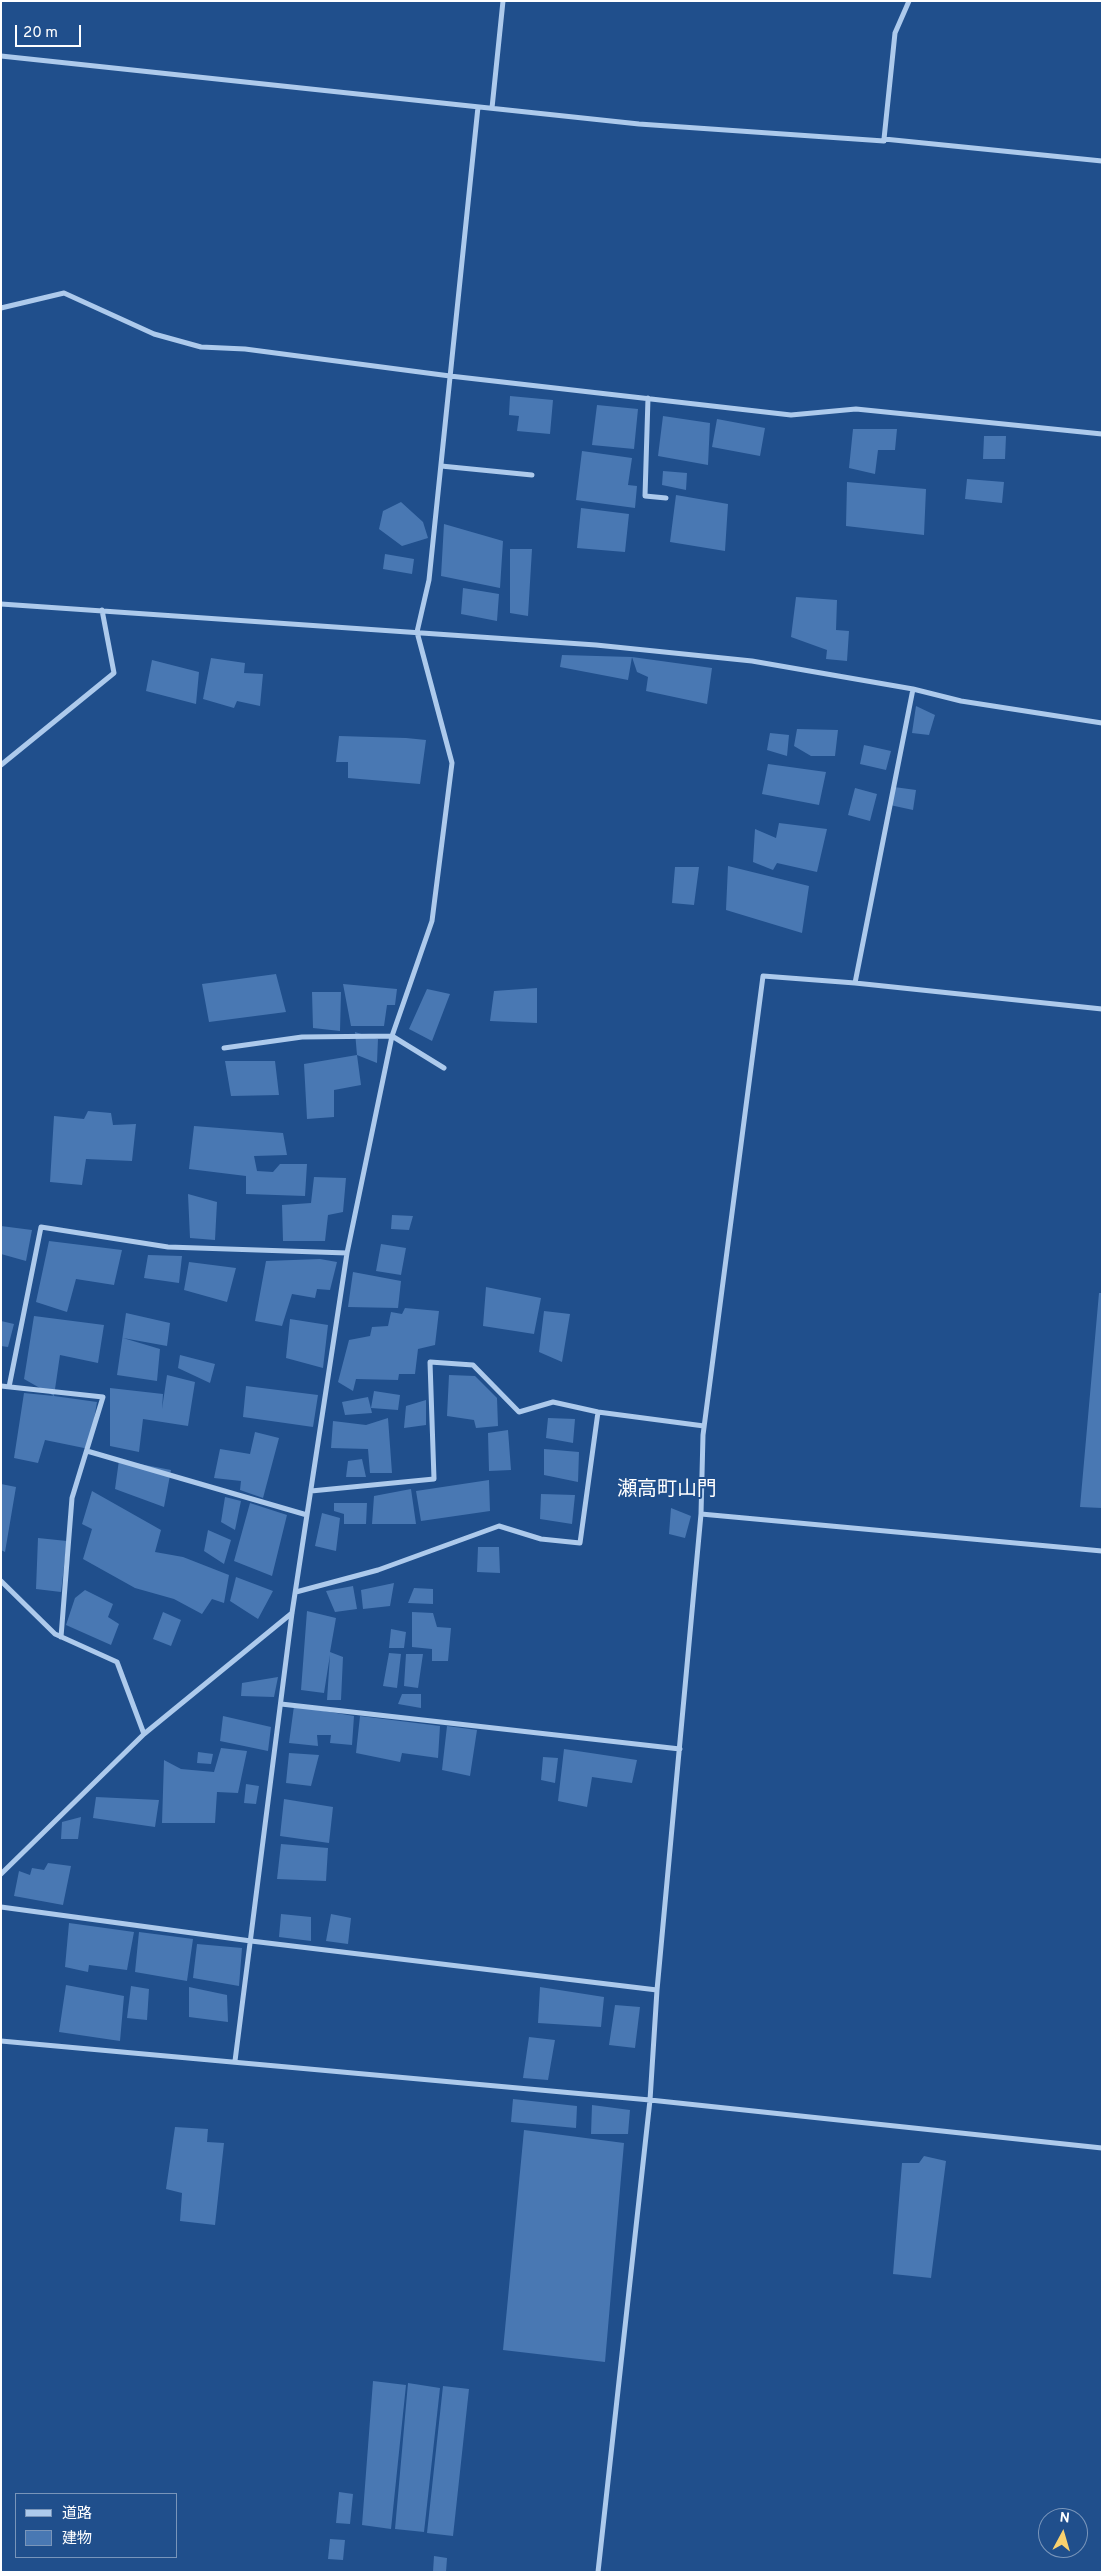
<!DOCTYPE html>
<meta charset="utf-8">
<style>
body{margin:0}
#map{position:relative;width:1103px;height:2573px;overflow:hidden;background:#204f8c;font-family:Overpass,"Noto Sans JP",sans-serif}
canvas{display:block}
.frame{position:absolute;inset:0;border:2px solid #fff;pointer-events:none}
.legend{position:absolute;left:15px;top:2493px;width:162px;height:65px;box-sizing:border-box;background:#204f8c;border:1px solid #7995ba;margin:0;padding:6px 9px;list-style:none;font-size:15px;color:#fff}
.legend li{display:flex;align-items:center;gap:10px;height:25px}
.legend b{width:25px;border:1px solid #7995ba}
.north{position:absolute;left:1038px;top:2508px;width:50px;height:50px;box-sizing:border-box;background:#204f8c;border:1px solid #7995ba;border-radius:50%;rotate:6deg;font-size:14px;font-weight:700;line-height:20px;text-align:center;color:#fff}
.north::after{content:'';display:block;margin:auto;width:18px;height:22px;background:#f9d16e;clip-path:polygon(50% 0,100% 100%,50% 72%,0 100%)}
.scale{position:absolute;left:15px;top:25px;width:66px;height:22px;box-sizing:border-box;border:2px solid #fff;border-top:0;padding-left:6px;font-size:15px;line-height:18px;white-space:nowrap;color:#fff;-webkit-text-stroke:4px #204f8c;paint-order:stroke}
</style>
<div id="map">
<canvas width="1103" height="2573"></canvas>
<div class="frame"></div>
<ul class="legend">
<li><b style="height:6px;background:#adcaec"></b>道路</li>
<li><b style="height:14px;background:#4978b3"></b>建物</li>
</ul>
<div class="north">N</div>
<div class="scale">20 m</div>
</div>
<script>
const c = document.querySelector('canvas').getContext('2d');
c.lineJoin = 'round';
function fill(path, color) {
  c.fillStyle = color;
  c.fill(path, 'evenodd');
}
function shape(rows) {
  const path = new Path2D();
  for (const r of rows) {
    path.moveTo(r[0], r[1]);
    for (let i = 2; i < r.length; i += 2) path.lineTo(r[i], r[i + 1]);
  }
  return path;
}
function trace(path, color, width, dash) {
  c.strokeStyle = color;
  c.lineWidth = width;
  c.lineCap = dash ? 'butt' : 'round';
  c.setLineDash(dash || []);
  c.stroke(path);
}
function drawText(font, color, halo, rows, align = 'center') {
  c.font = font + ' Overpass,"Noto Sans JP",sans-serif';
  c.lineWidth = 4;
  c.setLineDash([]);
  c.textBaseline = 'middle';
  c.strokeStyle = halo;
  c.fillStyle = color;
  for (const [text, x, y, turn = 0] of rows) {
    c.save();
    c.translate(x, y);
    c.rotate((+turn || 0) * Math.PI / 180);
    c.textAlign = isNaN(turn) ? turn : align;
    if (halo) c.strokeText(text, 0, 0);
    c.fillText(text, 0, 0);
    c.restore();
  }
}
fill(shape([
 [510,396,553,400,550,434,517,431,519,416,509,415],
 [597,405,638,409,634,449,592,445],
 [663,416,710,423,708,465,658,456],
 [717,419,765,428,760,456,712,447],
 [853,429,897,429,895,450,878,450,875,474,849,468],
 [984,436,1006,436,1005,459,983,459],
 [582,451,632,458,628,485,637,486,635,508,576,500],
 [663,471,687,473,686,490,662,485],
 [967,479,1004,482,1002,503,965,499],
 [847,482,926,489,924,535,846,526],
 [676,495,728,504,725,551,670,542],
 [401,502,423,522,428,538,402,546,379,529,383,511],
 [581,508,629,514,625,552,577,548],
 [444,524,503,541,500,588,441,576],
 [510,549,532,549,528,616,510,613],
 [385,554,414,559,412,574,383,569],
 [463,588,499,594,497,621,461,614],
 [796,597,837,600,836,630,849,631,847,661,826,659,827,650,791,637],
 [562,655,632,657,628,680,560,667],
 [632,657,712,668,707,704,646,691,648,677,637,672],
 [211,658,245,663,244,673,263,674,260,706,237,701,234,708,203,699],
 [152,660,199,672,196,704,146,691],
 [916,706,935,715,929,735,912,733],
 [797,729,838,730,835,756,811,756,794,746],
 [770,733,789,735,787,756,767,750],
 [339,736,406,738,426,740,420,784,348,778,348,762,336,762],
 [864,745,891,751,886,770,860,764],
 [768,764,826,772,819,805,762,794],
 [894,787,916,790,913,810,890,805],
 [855,788,877,794,870,821,848,815],
 [779,823,827,829,817,872,777,863,773,870,753,862,755,829,776,838],
 [728,866,809,886,802,933,726,910],
 [675,867,699,867,694,905,672,903],
 [276,974,286,1012,209,1022,202,984],
 [343,984,397,989,395,1005,387,1005,384,1026,351,1026],
 [537,988,537,1023,490,1021,494,991],
 [427,989,450,994,432,1041,409,1029],
 [312,992,341,992,340,1031,313,1028],
 [355,1032,378,1039,377,1063,357,1055],
 [357,1055,361,1085,334,1090,334,1117,307,1119,304,1064],
 [225,1061,275,1061,279,1095,231,1096],
 [88,1111,111,1113,113,1125,136,1124,132,1161,86,1159,82,1185,50,1182,54,1116,84,1119],
 [194,1126,283,1133,287,1155,254,1156,257,1171,273,1172,280,1164,307,1164,305,1196,246,1194,246,1176,189,1169],
 [314,1177,346,1178,343,1212,328,1215,325,1241,283,1241,282,1205,311,1203],
 [188,1194,217,1202,215,1240,190,1238],
 [392,1215,413,1216,409,1230,391,1229],
 [1,1226,32,1230,26,1261,1,1254],
 [49,1241,122,1250,114,1285,76,1279,67,1312,36,1302],
 [381,1244,406,1248,401,1275,376,1271],
 [148,1255,182,1256,179,1283,144,1278],
 [320,1259,337,1262,330,1290,317,1289,315,1298,292,1294,282,1326,255,1321,266,1261],
 [189,1262,236,1268,227,1302,184,1290],
 [353,1272,401,1281,398,1308,348,1307],
 [486,1287,541,1298,534,1334,483,1326],
 [1099,1293,1102,1293,1102,1508,1080,1507],
 [405,1308,439,1311,435,1345,418,1349,415,1374,399,1374,398,1380,356,1379,353,1391,338,1382,349,1340,370,1336,372,1327,388,1326,391,1312,402,1314],
 [544,1311,570,1314,562,1362,539,1352],
 [126,1313,170,1323,167,1346,123,1338,160,1349,157,1381,117,1375],
 [34,1316,104,1325,98,1363,60,1355,54,1396,97,1402,89,1449,45,1440,38,1463,14,1458,24,1393,54,1396,24,1379],
 [290,1319,328,1325,323,1368,286,1358],
 [1,1321,14,1324,8,1347,1,1346],
 [180,1355,215,1364,210,1383,178,1368],
 [167,1375,195,1382,188,1426,143,1419,139,1452,110,1446,110,1388,163,1394,162,1409],
 [449,1375,475,1376,497,1398,498,1426,476,1428,474,1420,447,1416],
 [246,1386,318,1395,313,1427,243,1417],
 [374,1391,400,1395,398,1410,371,1408],
 [368,1397,372,1413,345,1415,342,1402],
 [426,1400,426,1425,404,1428,406,1406],
 [388,1418,392,1473,370,1473,368,1449,331,1448,333,1421,366,1425],
 [548,1418,575,1419,573,1443,546,1438],
 [508,1430,511,1470,489,1471,488,1433],
 [255,1432,279,1438,263,1498,240,1490,241,1481,214,1478,220,1449,250,1454],
 [544,1449,579,1452,578,1482,544,1475],
 [362,1459,366,1477,346,1477,348,1461],
 [119,1460,171,1470,164,1507,115,1489],
 [489,1480,490,1511,421,1521,416,1491],
 [1,1484,16,1487,5,1552,1,1550],
 [411,1489,416,1524,372,1524,374,1496],
 [92,1491,161,1530,155,1552,183,1557,229,1575,224,1603,212,1599,202,1614,174,1599,135,1588,83,1559,92,1529,82,1524],
 [541,1494,575,1495,572,1524,540,1519],
 [225,1497,241,1501,235,1530,221,1522],
 [250,1503,287,1515,272,1576,234,1561],
 [334,1503,367,1503,366,1524,344,1524,344,1514,334,1511],
 [671,1508,691,1516,685,1538,669,1534],
 [322,1513,340,1518,336,1551,315,1546],
 [208,1530,231,1540,224,1564,204,1551],
 [38,1538,67,1541,61,1592,36,1589],
 [478,1547,499,1547,500,1573,477,1572],
 [236,1577,273,1591,258,1619,230,1601],
 [394,1583,390,1606,363,1609,361,1590],
 [353,1586,357,1609,335,1612,326,1591],
 [414,1588,433,1589,433,1604,408,1603],
 [85,1590,113,1604,108,1617,119,1624,111,1645,66,1625,75,1598],
 [307,1611,336,1618,330,1652,343,1657,341,1700,327,1700,330,1655,324,1693,301,1690],
 [163,1612,181,1620,171,1646,153,1639],
 [412,1612,433,1613,437,1627,451,1628,448,1661,432,1661,432,1649,412,1647],
 [391,1629,406,1632,404,1648,389,1648],
 [389,1653,401,1654,397,1688,383,1686],
 [406,1654,423,1654,418,1688,404,1686],
 [278,1677,274,1697,241,1696,242,1683],
 [402,1694,421,1694,421,1708,398,1704],
 [294,1706,354,1716,352,1745,330,1743,331,1735,317,1735,318,1746,289,1743],
 [223,1716,271,1727,268,1751,220,1741],
 [360,1716,440,1726,438,1758,402,1753,400,1762,356,1753],
 [447,1726,477,1730,470,1776,442,1770],
 [221,1748,247,1751,238,1793,217,1792,215,1823,162,1823,164,1760,181,1769,214,1772],
 [564,1749,637,1760,632,1783,592,1777,587,1807,558,1801],
 [198,1752,213,1754,211,1764,197,1763],
 [289,1753,319,1755,311,1786,286,1783],
 [543,1757,558,1758,555,1783,541,1780],
 [246,1784,259,1786,256,1804,244,1803],
 [96,1797,159,1800,155,1827,93,1818],
 [284,1799,333,1807,329,1843,280,1836],
 [81,1817,78,1839,61,1839,62,1822],
 [281,1844,328,1848,326,1881,277,1879],
 [48,1863,71,1866,63,1905,14,1896,19,1871,30,1875,32,1868,44,1870],
 [281,1914,311,1917,311,1941,279,1937],
 [331,1914,351,1918,348,1944,326,1941],
 [69,1923,134,1932,127,1970,89,1965,88,1972,65,1967],
 [139,1932,193,1939,187,1981,135,1972],
 [197,1944,242,1948,239,1986,193,1978],
 [66,1985,124,1996,120,2041,59,2032],
 [131,1986,149,1989,147,2020,127,2018],
 [189,1987,227,1995,228,2022,189,2017],
 [540,1987,604,1997,601,2027,538,2023],
 [615,2005,640,2007,635,2048,609,2045],
 [529,2037,555,2040,548,2080,523,2078],
 [513,2099,577,2106,576,2128,511,2122],
 [592,2105,630,2110,628,2134,591,2134],
 [175,2127,208,2129,207,2142,224,2143,215,2225,180,2221,182,2193,166,2189],
 [524,2130,624,2143,605,2362,503,2350],
 [924,2156,946,2161,931,2278,893,2274,902,2163,919,2163],
 [373,2381,406,2385,391,2529,362,2525],
 [408,2383,440,2388,424,2532,395,2529],
 [443,2386,469,2389,453,2536,427,2533],
 [339,2492,353,2494,350,2524,336,2523],
 [330,2539,345,2540,343,2560,328,2559],
 [434,2556,447,2558,446,2572,433,2572]
]), '#4978b3');
trace(shape([
 [1,56,639,124,884,141,884,139,1102,161],
 [492,108,503,1],
 [884,139,895,33,909,1],
 [1,308,64,293,154,334,201,347,245,349,450,376,791,415,856,409,1102,434],
 [648,398,645,496,666,498],
 [441,466,532,475],
 [1,604,596,645,752,661,913,689,961,701,1102,723],
 [1,765,114,673,102,610],
 [855,983,913,689],
 [224,1048,302,1037,392,1036,444,1068],
 [1,1386,103,1397,72,1498,61,1637],
 [9,1387,41,1227,168,1247,347,1253],
 [87,1451,307,1515],
 [311,1491,434,1479,430,1362,473,1365,519,1412,553,1402,598,1412,704,1426],
 [701,1514,1102,1551],
 [1,1581,55,1634,117,1662,144,1734],
 [296,1592,378,1570,499,1526,541,1539,580,1543,598,1412],
 [281,1704,680,1749],
 [1,1874,144,1734,292,1613],
 [1,1907,251,1941,657,1990],
 [1,2041,650,2100,1102,2148],
 [235,2061,292,1613,347,1253,392,1036,432,921,452,763,417,632,429,580,478,107],
 [598,2572,650,2100,657,1990,701,1514,703,1435,763,976,855,983,1102,1009]
]), '#adcaec', 5);
drawText('20px', '#fff', '#204f8c', [
 ["瀬高町山門",667,1491]
]);
</script>
